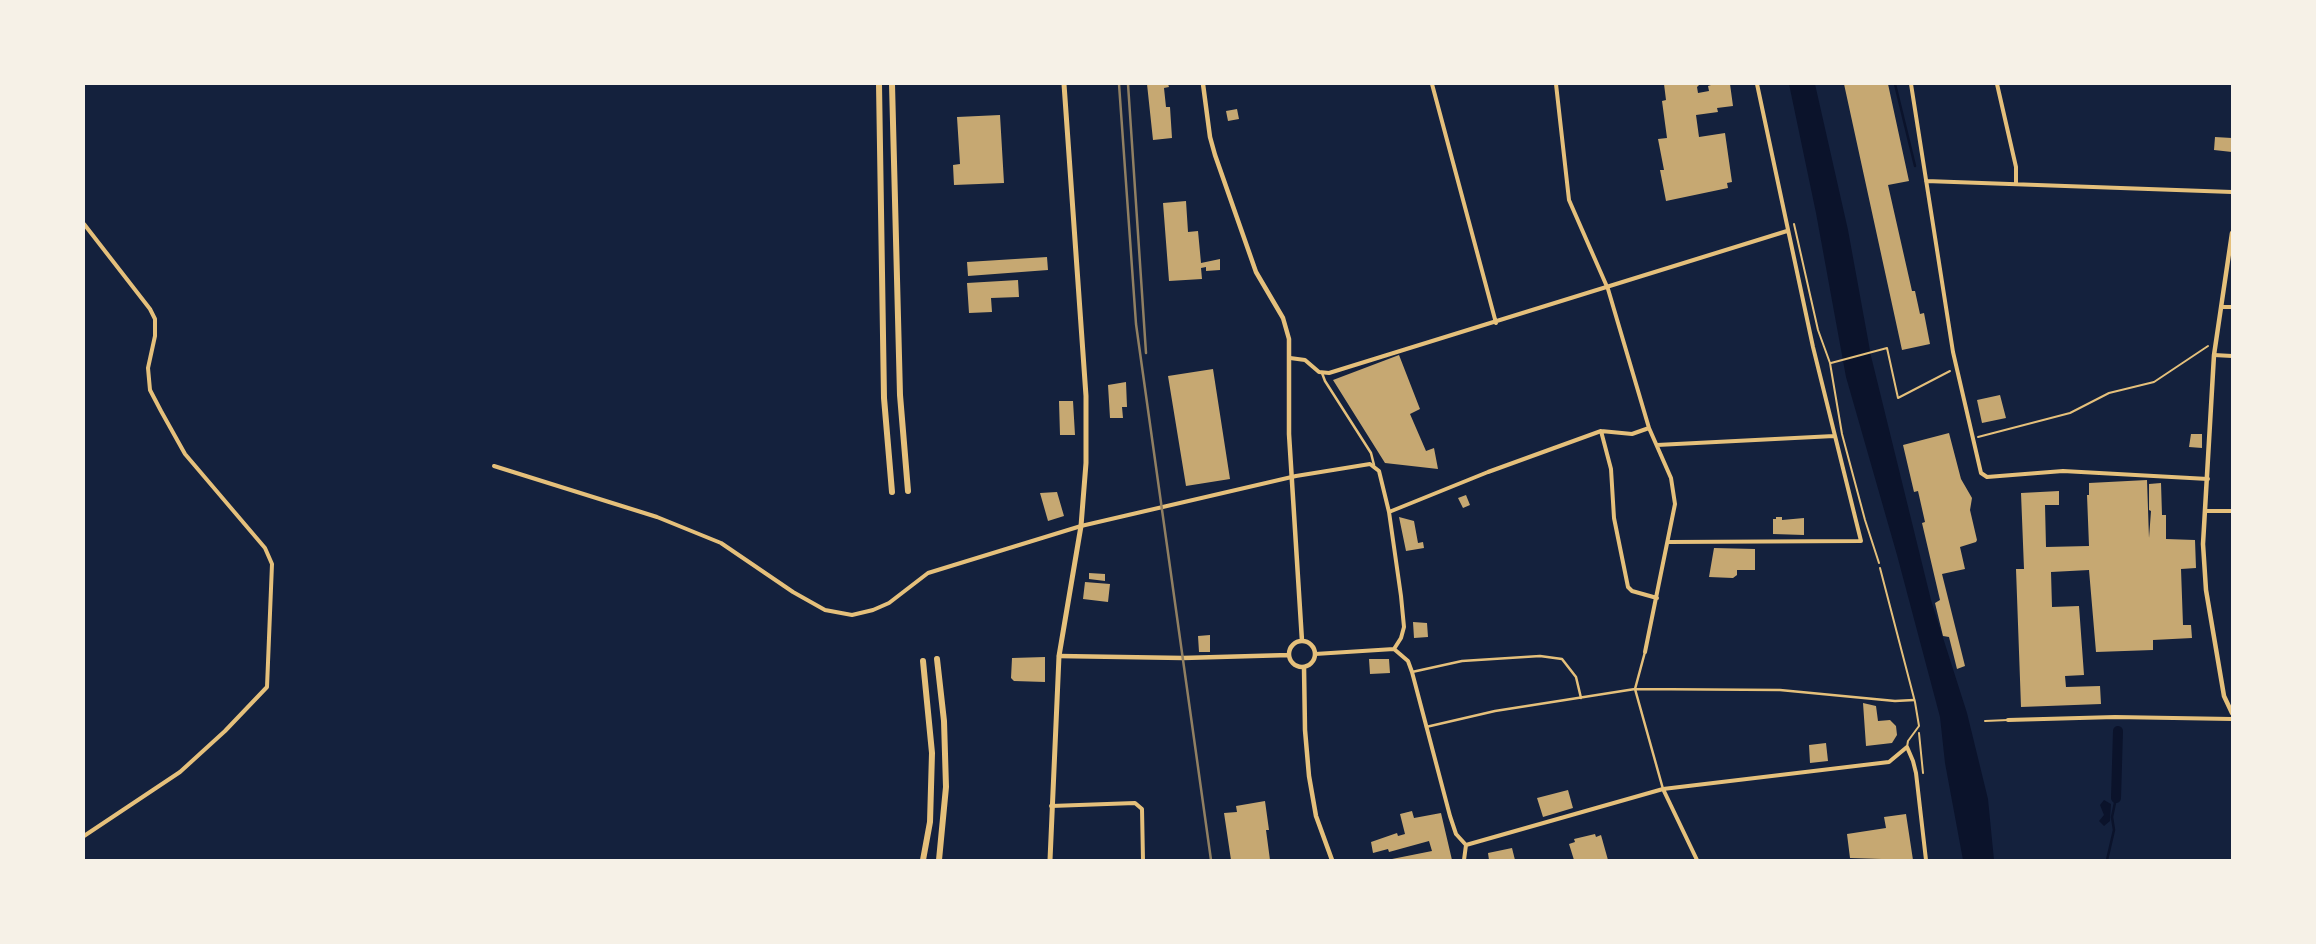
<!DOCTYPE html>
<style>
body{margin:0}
#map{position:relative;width:2316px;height:944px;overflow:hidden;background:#14213d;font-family:Jost,sans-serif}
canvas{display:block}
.frame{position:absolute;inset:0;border:85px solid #f6f1e7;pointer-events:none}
</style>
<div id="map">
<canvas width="2316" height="944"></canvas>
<div class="frame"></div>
</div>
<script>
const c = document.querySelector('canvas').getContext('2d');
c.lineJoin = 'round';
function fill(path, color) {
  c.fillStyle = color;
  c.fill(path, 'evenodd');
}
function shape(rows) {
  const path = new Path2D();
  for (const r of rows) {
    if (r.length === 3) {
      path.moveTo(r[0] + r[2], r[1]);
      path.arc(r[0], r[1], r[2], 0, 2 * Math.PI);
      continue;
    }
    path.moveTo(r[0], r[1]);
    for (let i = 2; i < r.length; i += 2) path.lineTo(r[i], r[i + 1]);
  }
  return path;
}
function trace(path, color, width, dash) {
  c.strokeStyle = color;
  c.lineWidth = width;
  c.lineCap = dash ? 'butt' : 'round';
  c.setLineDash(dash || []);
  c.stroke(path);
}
fill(shape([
 [1789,84,1815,84,1848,230,1871,356,1931,600,1967,713,1988,799,1994,860,1963,860,1945,763,1940,717,1897,555,1846,377,1816,213],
 [2104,800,2111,804,2110,821,2104,826,2099,821,2104,815,2100,805]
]), '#0b132b');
trace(shape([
 [1895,84,1915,166],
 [2107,860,2114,830,2112,817,2116,798]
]), '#0b132b', 2.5);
trace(shape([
 [2116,798,2118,731]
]), '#0b132b', 10);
fill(shape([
 [1147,84,1168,84,1169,87,1164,88,1166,107,1170,107,1172,138,1153,140],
 [1664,84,1700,84,1697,87,1698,93,1709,91,1708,86,1714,84,1730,84,1733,106,1717,108,1718,112,1696,115,1699,137,1725,133,1732,182,1727,183,1728,188,1666,201,1660,170,1664,170,1658,139,1667,138,1662,101,1666,100],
 [1844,84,1888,84,1909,181,1888,185,1912,291,1915,291,1920,314,1924,313,1930,344,1902,350],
 [1237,109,1239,119,1228,121,1226,111],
 [1000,115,1004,183,954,185,953,165,960,164,957,117],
 [2215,137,2232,138,2232,152,2214,150],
 [1186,201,1188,232,1198,231,1201,263,1220,259,1220,270,1206,271,1206,267,1201,268,1202,279,1169,281,1163,203],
 [1047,257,1048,270,968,276,967,262],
 [1018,280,1019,297,991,298,992,312,969,313,967,283],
 [1399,355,1420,409,1410,414,1426,451,1434,448,1438,469,1385,463,1333,380],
 [1213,369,1230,479,1186,486,1168,376],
 [1126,382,1127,407,1122,407,1123,418,1110,418,1108,385],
 [2000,395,2006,418,1982,423,1977,400],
 [1059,401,1073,401,1075,435,1060,435],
 [1949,433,1961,479,1972,498,1970,510,1977,540,1976,542,1960,547,1965,569,1942,574,1965,666,1957,669,1949,637,1943,636,1935,603,1940,600,1922,523,1925,522,1918,491,1914,492,1903,445],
 [2191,434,2202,434,2202,448,2189,447],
 [2147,480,2149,538,2151,511,2149,510,2149,484,2161,483,2162,515,2166,515,2166,539,2195,540,2196,568,2181,569,2183,625,2191,625,2192,638,2153,640,2153,650,2096,652,2089,570,2051,572,2052,607,2079,606,2084,675,2065,676,2066,687,2100,686,2101,704,2021,707,2016,569,2024,569,2021,493,2059,491,2059,505,2045,505,2046,547,2089,546,2087,495,2089,495,2089,483],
 [1057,492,1064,516,1048,521,1040,493],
 [1466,495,1470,505,1463,508,1458,498],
 [1399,517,1414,521,1418,543,1423,542,1424,548,1406,551],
 [1776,517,1782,517,1782,520,1804,518,1804,535,1773,534,1773,519,1776,519],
 [1714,548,1755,549,1755,570,1737,570,1737,575,1733,578,1709,577],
 [1089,573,1105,574,1105,581,1089,579],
 [1085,582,1110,584,1108,602,1083,599],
 [1413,622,1427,623,1428,637,1414,638],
 [1210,635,1210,652,1199,652,1198,636],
 [1045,657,1045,682,1014,681,1011,678,1012,658],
 [1369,659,1389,659,1390,673,1370,674],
 [1863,703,1876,706,1878,721,1890,720,1896,726,1897,735,1892,743,1866,746],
 [1826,743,1828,761,1810,763,1809,745],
 [1568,790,1573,808,1543,817,1537,798],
 [1265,801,1269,830,1266,830,1270,860,1231,860,1224,813,1237,812,1236,806],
 [1412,811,1414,818,1441,813,1452,860,1387,860,1432,851,1429,841,1389,852,1388,849,1373,853,1371,842,1397,833,1398,836,1405,834,1400,814],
 [1906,814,1913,860,1850,858,1847,834,1886,828,1884,817],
 [1595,834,1596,837,1601,835,1608,860,1574,860,1569,844,1575,842,1574,839],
 [1512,848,1515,860,1489,860,1488,853]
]), '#c6a872');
trace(shape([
 [1794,224,1818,330,1830,363,1842,434,1865,520,1879,563],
 [1831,363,1887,348,1898,398,1950,371],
 [1978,437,2070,413,2109,393,2154,382,2208,346],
 [1919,733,1923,773]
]), '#e5c07b', 2);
trace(shape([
 [1880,568,1915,702,1919,726,1908,741,1907,747],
 [1985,721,2008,720]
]), '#e5c07b', 2);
trace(shape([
 [1322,373,1325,381,1371,453,1374,465],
 [1645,652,1635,689,1663,789],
 [1412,672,1462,661,1540,656,1562,659,1576,677,1581,698],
 [1426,727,1495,711,1635,689,1780,690,1895,701,1914,700]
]), '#e5c07b', 2.5);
trace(shape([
 [1432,84,1496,323],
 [1556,84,1569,200,1608,289,1649,428,1671,478,1675,504,1645,652],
 [1911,84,1953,352,1981,473,1987,477,2063,471,2208,479],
 [1997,84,2016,167,2016,184],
 [1926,181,2232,192],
 [84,224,150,309,155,319,155,336,148,368,150,390,161,411,185,454,265,548,272,564,267,687,225,731,180,772,84,836],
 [2221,307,2232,307],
 [2214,355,2232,356],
 [1290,358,1305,360,1319,372,1329,373,1787,231],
 [1601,431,1611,469,1614,518,1628,587,1632,591,1657,598],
 [1657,445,1834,436],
 [494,466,657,517,721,543,793,592,825,610,852,615,873,610,889,603,928,573,1081,526,1296,476,1370,464,1379,471,1389,512,1401,596,1404,627,1401,638,1394,649],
 [2206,511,2232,511],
 [1389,512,1488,472,1601,431,1632,434,1649,428],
 [1669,542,1861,541,1813,347,1757,84],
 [1394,649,1408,661,1412,672,1450,816,1456,834,1466,845,1464,860],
 [1315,654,1394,649],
 [2008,720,2115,717,2232,719],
 [1663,789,1697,860],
 [1051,806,1135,803,1142,809,1143,860],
 [1466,845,1663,789,1889,762,1907,747,1913,761,1916,773,1926,860]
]), '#e5c07b', 4);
trace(shape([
 [1203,84,1210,137,1215,155,1256,272,1283,318,1289,339,1289,434,1302,641],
 [2232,233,2214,355,2203,544,2206,590,2224,696,2232,713],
 [1302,654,13],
 [1059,656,1183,658,1289,655],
 [1304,667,1305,730,1309,776,1316,816,1332,860]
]), '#e5c07b', 4.5);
trace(shape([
 [1050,860,1059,656,1081,526,1086,463,1086,396,1064,84]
]), '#e5c07b', 5);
trace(shape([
 [879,84,884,398,892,492],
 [892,84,900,395,908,491],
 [937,659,944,721,946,787,939,860],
 [923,661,932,753,930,822,923,860]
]), '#e5c07b', 6);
trace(shape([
 [1119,84,1136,324,1211,860],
 [1128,84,1146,353]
]), '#918062', 2.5);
</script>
